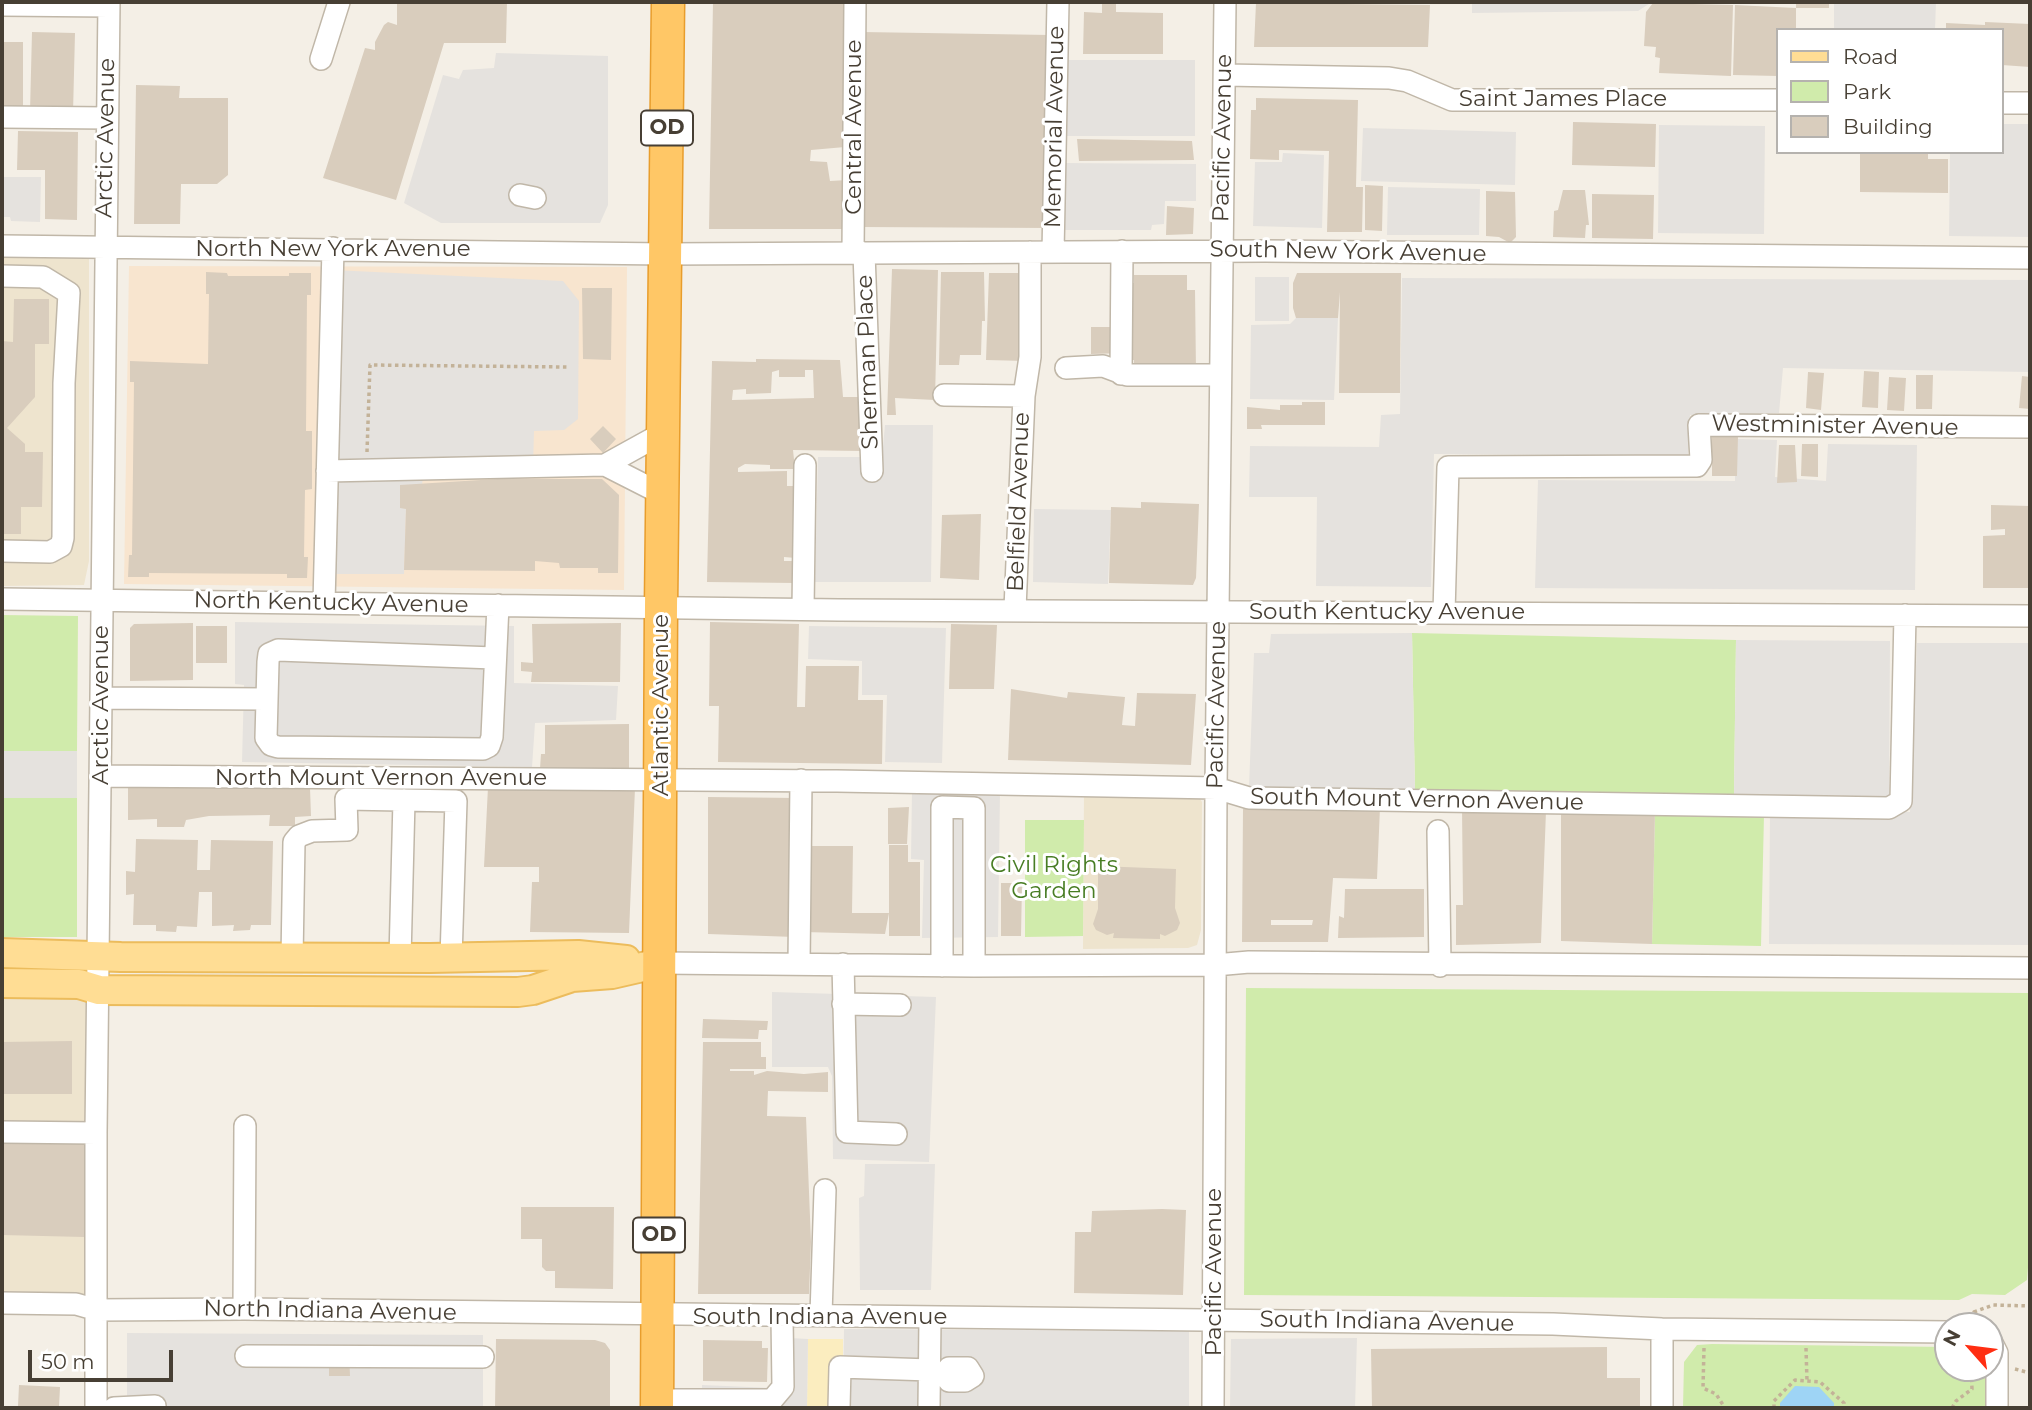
<!DOCTYPE html>
<style>
body{margin:0}
#map{position:relative;width:2032px;height:1410px;overflow:hidden;background:#f4efe6;font-family:Montserrat,sans-serif}
canvas{display:block}
.frame{position:absolute;inset:0;border:4px solid #473f34;pointer-events:none}
.legend{position:absolute;left:1776px;top:28px;width:228px;height:126px;box-sizing:border-box;background:#fff;border:2px solid #b5b2ae;margin:0;padding:9px 12px;list-style:none;font-size:21px;color:#473f34}
.legend li{display:flex;align-items:center;gap:14px;height:35px}
.legend b{width:35px;border:2px solid #b5b2ae}
.north{position:absolute;left:1934px;top:1312px;width:70px;height:70px;box-sizing:border-box;background:#fff;border:2px solid #b5b2ae;border-radius:50%;rotate:298deg;font-size:19px;font-weight:700;line-height:28px;text-align:center;color:#473f34}
.north::after{content:'';display:block;margin:auto;width:24px;height:32px;background:#ff2e12;clip-path:polygon(50% 0,100% 100%,50% 72%,0 100%)}
.scale{position:absolute;left:28px;top:1350px;width:145px;height:32px;box-sizing:border-box;border:4px solid #473f34;border-top:0;padding-left:9px;font-size:21px;line-height:24px;white-space:nowrap;color:#473f34;-webkit-text-stroke:5px #fff;paint-order:stroke}
</style>
<div id="map">
<canvas width="2032" height="1410"></canvas>
<div class="frame"></div>
<ul class="legend">
<li><b style="height:9px;background:#ffdd94"></b>Road</li>
<li><b style="height:19px;background:#d0ebab"></b>Park</li>
<li><b style="height:19px;background:#d9cdbd"></b>Building</li>
</ul>
<div class="north">N</div>
<div class="scale">50 m</div>
</div>
<script>
const c = document.querySelector('canvas').getContext('2d');
c.lineJoin = 'round';
function fill(path, color) {
  c.fillStyle = color;
  c.fill(path, 'evenodd');
}
function shape(rows) {
  const path = new Path2D();
  for (const r of rows) {
    path.moveTo(r[0], r[1]);
    for (let i = 2; i < r.length; i += 2) path.lineTo(r[i], r[i + 1]);
  }
  return path;
}
function trace(path, color, width, dash) {
  c.strokeStyle = color;
  c.lineWidth = width;
  c.lineCap = dash ? 'butt' : 'round';
  c.setLineDash(dash || []);
  c.stroke(path);
}
function drawText(font, color, halo, rows, align = 'center') {
  c.font = font + ' Montserrat,sans-serif';
  c.lineWidth = 6;
  c.setLineDash([]);
  c.textBaseline = 'middle';
  c.strokeStyle = halo;
  c.fillStyle = color;
  for (const [text, x, y, turn = 0] of rows) {
    c.save();
    c.translate(x, y);
    c.rotate((+turn || 0) * Math.PI / 180);
    c.textAlign = isNaN(turn) ? turn : align;
    if (halo) c.strokeText(text, 0, 0);
    c.fillText(text, 0, 0);
    c.restore();
  }
}
fill(shape([
 [129,266,627,267,624,590,124,584]
]), '#f8e5cf');
fill(shape([
 [2,252,89,257,89,561,84,585,2,586],
 [1084,791,1199,797,1202,802,1201,930,1197,945,1188,948,1083,949],
 [2,983,99,990,97,1310,2,1303]
]), '#eee4ce');
fill(shape([
 [2,615,78,616,77,751,2,751],
 [1412,633,1736,640,1734,795,1415,791],
 [2,798,77,798,77,937,2,937],
 [1655,812,1764,815,1761,946,1652,944],
 [1025,820,1084,820,1083,936,1025,937],
 [1246,988,2028,993,2030,1242,2027,1280,2005,1295,1972,1294,1959,1300,1244,1295],
 [1712,1344,1948,1347,1948,1368,1986,1368,1985,1408,1683,1408,1684,1362,1697,1345]
]), '#d0ebab');
fill(shape([
 [808,1339,843,1339,843,1408,807,1408]
]), '#fbedbf');
fill(shape([
 [1472,2,1652,2,1638,11,1472,13],
 [1834,2,1936,2,1935,30,1834,30],
 [496,53,608,56,608,205,600,223,441,223,404,203,443,75,459,79,463,70,494,68],
 [1067,60,1195,60,1195,136,1066,136],
 [2002,124,2030,124,2030,237,1949,236,1950,152,2002,152],
 [1659,125,1765,126,1764,234,1658,233],
 [1363,128,1516,132,1515,185,1361,181],
 [1283,153,1324,155,1322,228,1253,226,1255,162,1282,162],
 [1065,163,1196,164,1196,201,1165,201,1164,224,1152,225,1151,230,1065,230],
 [2,177,41,177,40,222,11,221,10,217,2,217],
 [1388,187,1480,189,1479,235,1387,235],
 [333,270,563,281,579,301,578,419,564,430,534,431,533,467,424,469,422,485,400,485,400,507,406,509,404,574,325,574],
 [1255,277,1289,277,1289,321,1255,321],
 [1402,278,2030,280,2030,372,1783,368,1779,413,1690,415,1688,456,1434,454,1431,587,1316,586,1317,497,1249,497,1250,446,1379,447,1381,415,1400,414],
 [1296,318,1338,318,1334,400,1250,399,1251,325,1290,324],
 [885,425,933,425,931,582,815,582,818,457,882,457],
 [1735,439,1777,440,1775,477,1826,481,1828,444,1917,445,1915,590,1535,588,1538,480,1735,481],
 [1034,509,1111,510,1108,584,1033,582],
 [235,622,514,626,514,683,618,686,616,720,535,723,532,767,242,762,244,685,235,684],
 [809,626,946,628,942,763,885,762,887,695,862,695,862,661,808,659],
 [1412,633,1415,791,1249,788,1254,653,1269,653,1271,634],
 [1736,640,1890,641,1889,796,1734,795],
 [1917,643,2030,643,2030,945,1769,944,1770,813,1910,812],
 [2,751,77,751,77,798,2,798],
 [912,790,1000,792,998,937,922,938,924,860,911,859],
 [772,992,936,997,929,1162,833,1159,832,1076,828,1067,772,1067],
 [865,1164,935,1164,931,1290,860,1290,859,1198,864,1196],
 [844,1329,1189,1331,1189,1408,843,1408],
 [127,1333,483,1335,483,1408,127,1408],
 [772,1337,808,1339,807,1408,702,1408,702,1385,772,1388],
 [1357,1338,1355,1408,1230,1408,1231,1339]
]), '#e5e2de');
fill(shape([
 [1795,1386,1819,1387,1834,1403,1834,1408,1780,1408,1780,1403]
]), '#9ed4f5');
fill(shape([
 [397,2,507,2,506,43,444,43,396,200,323,178,365,48,375,50,375,42,384,25,388,22,397,25],
 [713,2,844,2,845,147,811,150,810,161,827,162,830,181,848,180,844,229,709,229],
 [1102,2,1116,2,1116,12,1163,13,1163,54,1083,54,1084,12,1102,13],
 [1796,2,1829,2,1829,8,1796,8,1796,30,1778,30,1778,76,1733,75,1735,5,1796,8],
 [1256,3,1430,5,1428,47,1254,47],
 [1653,3,1733,5,1731,76,1659,73,1660,58,1655,57,1656,47,1644,46,1646,12],
 [1985,22,2030,24,2030,67,2002,65,2002,30,1946,30,1946,23,1985,25],
 [32,32,75,33,73,113,30,112],
 [862,32,1050,35,1049,228,861,227],
 [2,42,23,42,23,115,2,114],
 [136,85,180,86,179,98,228,98,228,175,217,184,181,184,180,224,134,224],
 [1256,98,1358,100,1356,187,1363,187,1362,232,1327,232,1329,151,1279,150,1279,160,1250,159,1251,110,1256,110],
 [1573,122,1656,124,1655,167,1572,165],
 [18,131,78,132,77,220,45,219,45,170,17,170],
 [1077,139,1192,141,1194,160,1079,161],
 [1860,152,1928,152,1928,159,1948,159,1948,193,1860,192],
 [1365,185,1383,186,1382,231,1365,230],
 [1563,190,1585,190,1589,225,1586,225,1585,238,1553,237,1554,211,1558,210],
 [1486,191,1515,192,1516,237,1510,243,1499,237,1486,236],
 [1592,194,1654,195,1653,239,1592,238],
 [1167,206,1194,208,1193,234,1166,235],
 [892,269,938,270,935,400,895,398,896,415,887,415],
 [206,272,227,273,228,276,289,276,289,273,311,273,311,295,307,295,306,431,312,431,312,489,305,490,304,557,308,557,307,578,287,578,287,574,149,573,149,577,128,577,129,555,132,555,134,382,130,382,130,361,208,364,209,294,206,294],
 [941,272,984,272,985,321,982,321,981,355,960,355,959,365,939,365],
 [989,273,1027,273,1027,361,986,360],
 [1297,273,1401,273,1400,393,1339,393,1340,292,1338,318,1296,318,1293,308,1293,283],
 [1134,275,1187,275,1187,290,1195,290,1196,372,1134,372,1134,360,1126,360,1126,353,1091,354,1091,327,1125,327,1125,283,1134,283],
 [582,288,612,288,611,360,583,359],
 [14,299,49,299,49,344,35,344,35,397,7,428,25,444,25,452,43,452,42,507,21,507,21,534,2,534,2,341,13,342],
 [756,359,840,360,843,397,862,397,862,451,793,450,795,469,770,469,770,465,745,464,738,468,738,472,787,471,787,486,793,486,796,558,784,557,784,561,794,561,795,583,707,582,712,361,756,362],
 [779,370,779,377,805,377,805,370,813,370,814,398,732,400,733,390,746,389,746,394,771,393,772,372],
 [1864,371,1879,372,1878,408,1862,407],
 [1808,372,1824,373,1821,410,1806,408],
 [1916,375,1933,375,1932,409,1916,409],
 [2022,376,2030,377,2030,409,2019,408],
 [1889,377,1906,378,1904,411,1887,410],
 [1302,402,1325,402,1325,425,1261,425,1262,429,1247,429,1247,407,1280,410,1280,405,1302,405],
 [603,426,616,439,603,453,590,439],
 [1712,436,1738,436,1737,476,1712,476],
 [1802,444,1818,444,1818,477,1801,476],
 [1779,445,1795,445,1797,482,1777,483],
 [497,479,602,479,619,495,618,573,598,573,598,568,560,568,559,563,535,561,535,571,404,570,406,509,400,508,400,485],
 [1141,502,1199,504,1196,578,1193,585,1109,583,1111,507,1141,508],
 [1991,505,2030,506,2030,588,1983,588,1983,536,2005,535,2005,529,1991,530],
 [981,514,979,580,940,578,942,515],
 [710,622,799,624,797,707,805,707,806,666,859,666,858,700,883,700,882,764,718,762,719,706,709,706],
 [193,623,193,680,130,681,130,628,134,624],
 [621,623,620,682,531,682,532,672,521,671,521,662,533,663,532,624],
 [951,624,997,625,994,689,949,689],
 [196,626,227,626,227,663,196,663],
 [1011,689,1067,698,1068,692,1125,697,1122,725,1135,726,1137,693,1196,694,1191,765,1008,760],
 [629,724,629,770,540,769,541,754,545,754,545,725],
 [128,785,310,788,311,816,295,817,295,826,269,826,270,815,209,816,186,820,184,827,157,827,157,819,128,820],
 [488,787,635,788,629,933,530,932,532,882,539,882,539,867,484,867],
 [708,797,796,798,795,937,708,934],
 [909,807,907,844,888,844,888,808],
 [1380,807,1377,879,1333,878,1328,942,1242,942,1243,809],
 [1271,920,1313,920,1312,925,1271,925],
 [1462,807,1546,811,1541,943,1456,945,1456,905,1463,905],
 [1561,809,1655,812,1652,944,1561,941],
 [136,839,198,840,197,870,210,870,211,840,273,841,271,925,251,925,250,930,233,931,234,925,212,926,212,892,199,892,197,927,177,926,176,932,156,931,156,925,133,925,134,894,126,895,126,871,135,872],
 [889,845,908,845,908,862,920,862,920,936,889,936],
 [804,846,853,846,852,913,889,913,885,934,803,932],
 [1098,866,1176,869,1175,908,1180,923,1177,930,1165,936,1160,934,1160,939,1113,938,1114,933,1107,935,1096,930,1093,924,1098,909],
 [1001,883,1022,883,1021,936,1001,936],
 [1345,889,1424,889,1424,937,1338,938,1339,916,1344,918],
 [703,1019,768,1021,767,1030,759,1030,758,1039,702,1038],
 [72,1041,72,1094,2,1094,2,1042],
 [703,1042,761,1042,761,1057,766,1057,766,1069,730,1069,730,1071,754,1071,754,1075,767,1071,804,1074,828,1072,828,1092,768,1091,767,1116,806,1117,811,1242,809,1294,698,1294],
 [2,1139,86,1141,84,1237,2,1235],
 [521,1207,614,1207,613,1289,555,1288,555,1271,546,1271,542,1267,542,1239,521,1239],
 [1162,1209,1186,1210,1183,1295,1074,1293,1075,1232,1091,1232,1092,1211],
 [496,1339,595,1340,605,1343,610,1350,610,1408,495,1408],
 [703,1340,762,1341,762,1348,768,1348,767,1382,703,1381],
 [1607,1347,1607,1378,1640,1378,1640,1408,1372,1408,1371,1349],
 [329,1353,349,1353,350,1376,329,1376],
 [19,1385,60,1387,59,1407,18,1406]
]), '#d9cdbd');
const minor = shape([
 [2,5,109,6],
 [321,59,339,2],
 [1225,75,1389,78,1407,81,1452,100,1778,100],
 [2002,103,2030,103],
 [2,117,107,118],
 [520,195,535,198],
 [2,246,665,254,1265,251,2030,258],
 [1053,252,1058,2],
 [853,253,855,2],
 [864,253,872,471],
 [2,276,43,277,69,293,64,383,63,538,61,546,50,552,2,551],
 [1066,368,1103,366,1127,375,1220,375],
 [1121,374,1122,251],
 [944,395,1024,396],
 [605,465,662,494],
 [327,471,605,465,663,433],
 [2,599,839,610,2030,616],
 [324,603,333,248],
 [803,609,805,465],
 [1015,609,1024,396,1030,357,1030,252],
 [1444,613,1448,467,1697,466,1701,460,1699,425,2030,427],
 [494,658,278,650,269,654,268,662,266,738,271,745,278,747,483,749,489,746,492,737,498,605],
 [101,698,267,699],
 [101,776,837,781,1216,788,1249,798,1889,808,1901,801,1905,615],
 [1438,831,1440,966],
 [292,958,294,842,299,836,312,831,347,830,346,799,456,801,451,958],
 [400,958,404,800],
 [660,963,974,966,1215,965,1249,962,2030,968],
 [799,964,801,780],
 [843,964,847,1132,896,1134],
 [942,966,942,807,974,808,974,966],
 [843,1004,900,1005],
 [2,1132,96,1133],
 [2,1303,76,1304,97,1310,244,1309,1553,1324,1662,1329,1948,1332],
 [244,1309,245,1126],
 [821,1315,825,1190],
 [1990,1339,1997,1353,1997,1408],
 [246,1356,483,1357],
 [657,1400,772,1400,783,1387,782,1317],
 [96,1408,96,1133,109,2],
 [114,1408,155,1406],
 [839,1408,840,1367,930,1370,944,1374,949,1381,965,1381,973,1376,968,1368,949,1368,944,1374],
 [929,1408,930,1318],
 [1213,1408,1216,788,1225,2],
 [1662,1408,1662,1329]
]);
const major = shape([
 [2,953,121,957,430,958,578,955,626,960],
 [2,983,79,984,99,990,518,992,533,990,572,977,612,974,660,963]
]);
const highway = shape([
 [657,1408,661,606,668,2]
]);
trace(minor, '#c0b7a8', 24);
trace(major, '#ecbc5c', 32);
trace(highway, '#e89d2c', 35);
trace(shape([
 [367,452,370,365,568,367],
 [1971,1326,1974,1312,1993,1305,2030,1306],
 [1704,1348,1703,1388,1716,1394,1725,1408],
 [1806,1348,1807,1381],
 [2015,1369,2030,1373],
 [1774,1408,1774,1401,1795,1380,1820,1382,1844,1403,1844,1408],
 [1952,1408,1956,1401,1972,1389,1971,1368]
]), '#c3b298', 3.5, [3.5, 3.5]);
trace(minor, '#fff', 21);
trace(major, '#ffdd94', 28);
trace(highway, '#ffc766', 32);
for (const [x, y, w] of [
 [667,128,52],
 [659,1235,52]
]) {
  const box = new Path2D();
  box.roundRect(x - w / 2, y - 17.5, w, 35, 5);
  c.fillStyle = '#fff';
  c.fill(box);
  trace(box, '#473f34', 2);
}
drawText('bold 21px', '#473f34', null, [
 ["OD",667,128],
 ["OD",659,1235]
]);
drawText('23px', '#473f34', '#fff', [
 ["Saint James Place",1563,99],
 ["Central Avenue",854,127,-90],
 ["Memorial Avenue",1055,127,-89],
 ["Arctic Avenue",106,138,-89],
 ["Pacific Avenue",1223,138,-89],
 ["North New York Avenue",333,249],
 ["South New York Avenue",1348,252,1],
 ["Sherman Place",868,362,-92],
 ["Westminister Avenue",1835,426,1],
 ["Belfield Avenue",1019,502,-88],
 ["North Kentucky Avenue",331,603,1],
 ["South Kentucky Avenue",1387,612],
 ["Arctic Avenue",101,705,-90],
 ["Atlantic Avenue",661,705,-90],
 ["Pacific Avenue",1217,705,-89],
 ["North Mount Vernon Avenue",381,778],
 ["South Mount Vernon Avenue",1417,800,1],
 ["Pacific Avenue",1214,1272,-90],
 ["North Indiana Avenue",330,1311,1],
 ["South Indiana Avenue",820,1317],
 ["South Indiana Avenue",1387,1322,1]
]);
drawText('23px', '#487d24', '#fff', [
 ["Civil Rights",1054,865],
 ["Garden",1054,891]
]);
</script>
